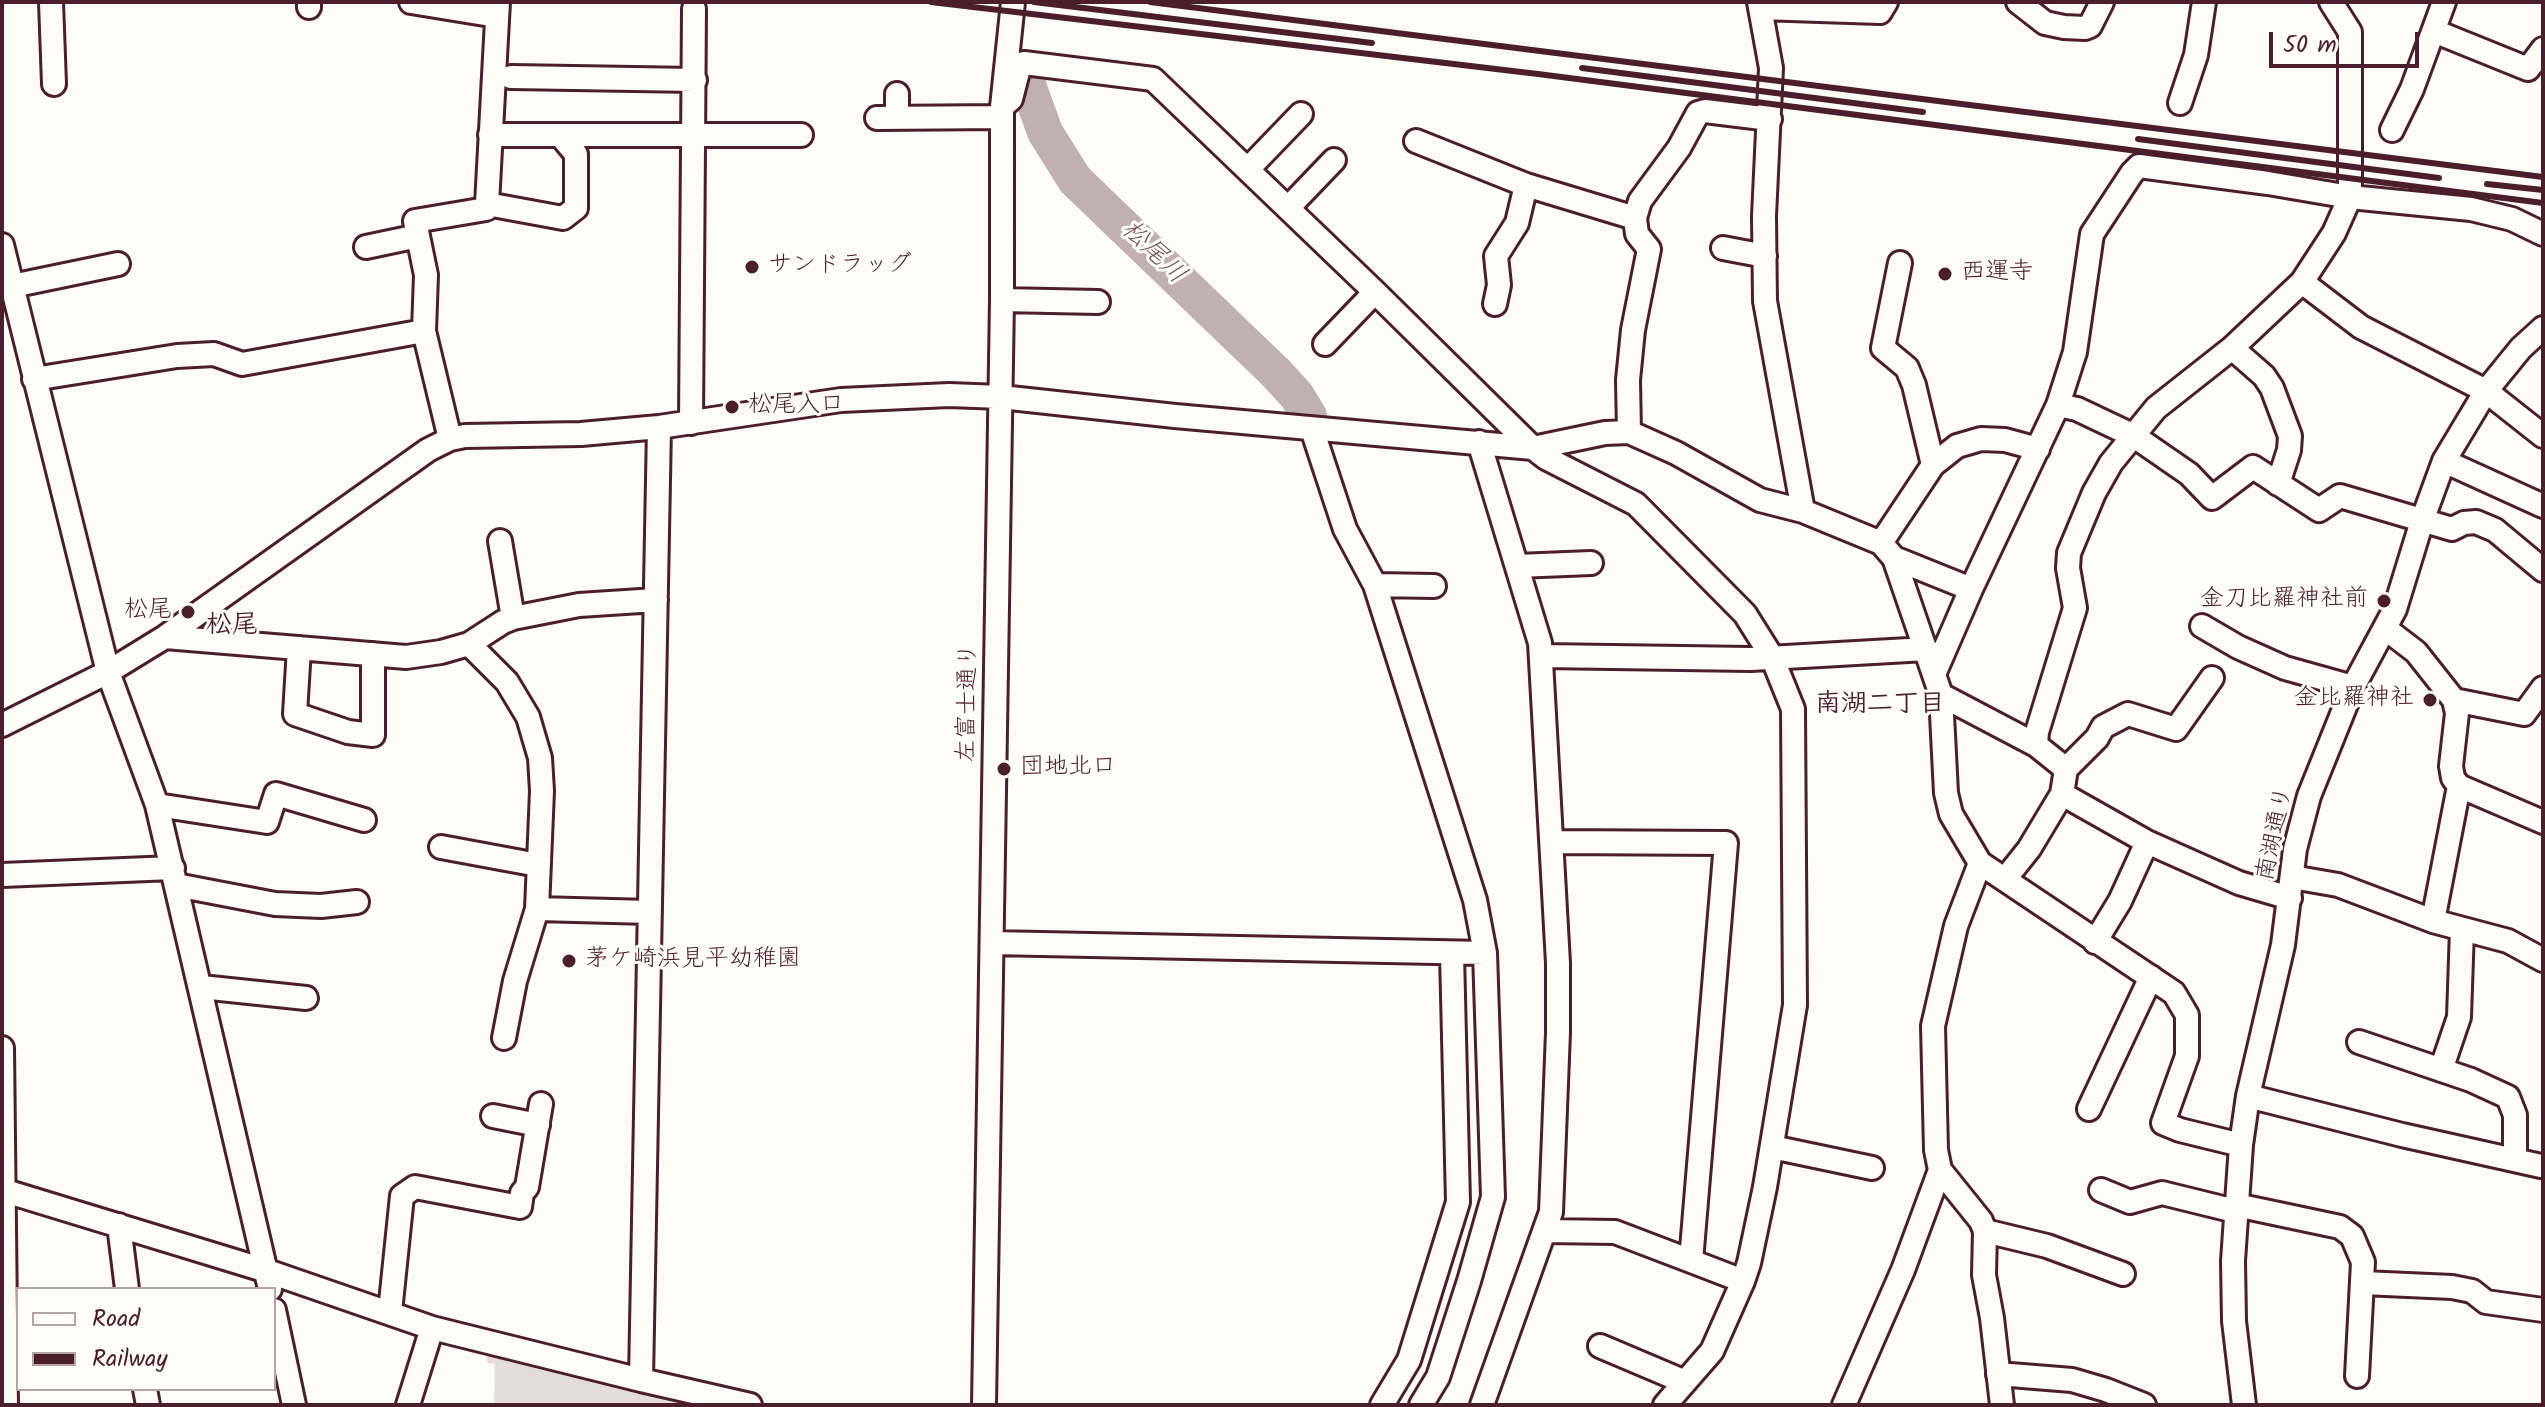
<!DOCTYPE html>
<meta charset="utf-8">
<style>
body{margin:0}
#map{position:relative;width:2545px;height:1407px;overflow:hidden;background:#fdfcf7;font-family:Kalam,sans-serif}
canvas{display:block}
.frame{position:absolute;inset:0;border:4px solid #4a1f2b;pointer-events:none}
.legend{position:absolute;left:16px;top:1287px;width:260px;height:104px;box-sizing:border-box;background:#fdfcf7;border:2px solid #b5a4a5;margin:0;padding:10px 14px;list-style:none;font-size:24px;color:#4a1f2b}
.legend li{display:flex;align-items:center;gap:16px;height:40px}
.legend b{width:40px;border:2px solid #b5a4a5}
.scale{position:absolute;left:2269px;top:32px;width:150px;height:36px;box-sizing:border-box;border:4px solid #4a1f2b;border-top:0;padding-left:10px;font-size:24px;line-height:28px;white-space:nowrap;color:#4a1f2b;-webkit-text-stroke:6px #fdfcf7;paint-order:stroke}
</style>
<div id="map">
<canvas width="2545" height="1407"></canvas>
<div class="frame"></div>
<ul class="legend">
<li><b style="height:10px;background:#fdfcf7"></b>Road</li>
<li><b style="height:10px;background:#4a1f2b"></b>Railway</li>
</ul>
<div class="scale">50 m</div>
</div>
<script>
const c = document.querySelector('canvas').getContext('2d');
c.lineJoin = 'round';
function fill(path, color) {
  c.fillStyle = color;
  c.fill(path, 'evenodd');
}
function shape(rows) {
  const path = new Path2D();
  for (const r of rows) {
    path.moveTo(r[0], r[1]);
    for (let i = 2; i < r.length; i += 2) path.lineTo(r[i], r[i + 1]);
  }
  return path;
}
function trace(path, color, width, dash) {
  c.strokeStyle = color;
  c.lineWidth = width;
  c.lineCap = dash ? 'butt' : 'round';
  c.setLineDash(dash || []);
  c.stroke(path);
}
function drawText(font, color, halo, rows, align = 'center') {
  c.font = font + ' Kalam,"Klee One",sans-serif';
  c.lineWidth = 6;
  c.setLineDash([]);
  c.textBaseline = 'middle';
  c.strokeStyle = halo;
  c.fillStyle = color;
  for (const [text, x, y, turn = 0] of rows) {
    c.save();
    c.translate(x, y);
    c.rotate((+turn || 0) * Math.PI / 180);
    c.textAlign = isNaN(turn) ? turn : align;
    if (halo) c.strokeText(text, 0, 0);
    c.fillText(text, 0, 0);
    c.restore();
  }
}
fill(shape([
 [487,1349,715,1405,494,1405,495,1364,487,1363]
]), '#e3dcda');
trace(shape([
 [1029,73,1028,85,1045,132,1075,180,1276,373,1297,396,1309,416]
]), '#c0b1b1', 36);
const minor = shape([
 [51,2,54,84],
 [411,2,497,16],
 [1759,2,1771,68,1764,216,1765,301,1803,511],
 [2018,2,2045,23,2064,27,2085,28,2090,26,2102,2],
 [309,7,309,2],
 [1760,8,1880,12,1886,2],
 [2434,31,2528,69,2543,49],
 [511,77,695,80],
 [2180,103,2196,55,2204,2],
 [1002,107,1011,99,1019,68,1024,63,1153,79,1375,292,1533,448,1546,458,1636,504,1745,614,1772,657,1793,709,1795,1005,1765,1187,1749,1263,1743,1281,1691,1261],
 [877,118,1002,117],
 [897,118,897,94],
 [2392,130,2412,89,2444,2],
 [490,135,801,135],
 [1416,141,1526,185,1635,218],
 [1248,169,1301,114],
 [487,204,498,2],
 [1288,208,1334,160],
 [418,236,415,221,486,209,487,204,563,218,576,208,576,154,560,135],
 [2,245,108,672,157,805,270,1289],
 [366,247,418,236,426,275,424,331],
 [1723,248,1765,256],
 [1900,263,1883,348,1907,368,1914,385,1933,465],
 [2302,282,2361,327,2486,391,2543,436],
 [12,286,118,264],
 [1002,300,1098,302],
 [1495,304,1499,285,1496,256,1517,223,1526,185],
 [1325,344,1375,292],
 [2232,348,2264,376,2272,388,2290,436,2289,450,2278,484],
 [34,379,177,356,214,354,242,364,424,331,450,439],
 [2058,405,2077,409,2134,436,2189,474,2212,498,2253,467,2319,510,2340,496,2452,529,2464,523,2476,522,2495,530,2543,570],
 [691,423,694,9],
 [1312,429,1345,529,1375,585,1475,900,1485,953,1493,1197,1469,1281,1438,1377,1421,1405],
 [1629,432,1628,380,1633,330,1649,249,1637,234,1635,218,1640,201,1679,148,1698,113,1705,111,1770,119],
 [1479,442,1540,643,1558,963,1558,1032,1551,1212,1482,1405],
 [2444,461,2543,506],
 [500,541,513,618],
 [1881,543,1933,465,1957,446,1981,439,2005,440,2038,449],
 [1894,558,1971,589],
 [1517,566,1591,563],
 [1375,585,1434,586],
 [2202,626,2238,647,2285,668,2353,687],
 [2386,629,2416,652,2454,700,2457,713,2451,766,2453,778,2459,786,2543,822],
 [165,637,406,657,441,652,469,644,503,622,513,618,579,605,656,600],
 [469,644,507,682,528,717,540,758,542,791,537,909,515,981,504,1038],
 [299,648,295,714,348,732,373,735,373,654],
 [1542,656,1751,659,1926,649],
 [1935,672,1971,589,2058,405,2075,352,2092,234,2132,173,2139,166,2268,183,2350,197,2471,209,2512,219,2543,234],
 [1941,695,2036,745],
 [2454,700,2524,714,2543,688],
 [2,725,108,672,165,637,428,450,450,439,465,436,581,434,659,427,841,400,949,395,1001,397,1175,416,1533,448,1605,433,1629,432,1676,453,1760,500,1803,511,1881,543,1894,558,1941,695,1946,793,1951,814,1980,863,2174,993,2187,1015,2187,1056,2163,1123,2180,1130,2241,1145],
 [2066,769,2097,738,2103,727,2128,714,2176,729,2212,678],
 [2062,794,2147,842,2239,883,2290,898],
 [157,805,267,822,276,794,364,820],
 [441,847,538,865],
 [1980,863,1956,926,1933,1026,1936,1150,1940,1170,1981,1221,1985,1231,1984,1275,1992,1318,2002,1405],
 [2,875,173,868],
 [2292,877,2338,885,2433,921,2508,941,2543,960],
 [2005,879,2029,849,2062,794,2066,769,2036,745,2037,732,2075,608,2068,568,2069,553,2094,493,2111,463,2156,408,2232,348,2302,282,2334,233,2350,197,2350,32,2331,2],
 [176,885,275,904,321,906,357,902],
 [537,909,650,912],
 [2433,921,2459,786],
 [2095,942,2120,901,2147,842],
 [992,943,1485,953],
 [201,987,306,998],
 [2359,1042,2471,1080,2508,1097,2515,1115,2515,1160],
 [2,1048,6,1405],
 [2441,1070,2459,1017,2462,929],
 [2248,1096,2402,1135,2541,1166],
 [2089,1109,2151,977],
 [493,1116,538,1125],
 [1772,1147,1872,1168],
 [2,1190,264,1270,432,1328,641,1380,659,427],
 [2101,1190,2130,1202,2162,1193,2235,1211],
 [2236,1205,2340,1227,2352,1236,2363,1262,2357,1376],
 [119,1225,127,1289],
 [1546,1231,1615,1232,1691,1261,1726,843,1552,842],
 [1985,1231,2047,1246,2123,1274],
 [2363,1283,2452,1287,2472,1291,2486,1302,2543,1310],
 [274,1310,294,1405],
 [390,1312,402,1196,415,1187,520,1207,522,1193,527,1187,541,1104],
 [1600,1346,1685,1382],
 [1998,1374,2072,1380,2106,1390,2144,1405],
 [641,1380,750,1405],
 [145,1389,148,1405],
 [408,1405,432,1328],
 [984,1405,1002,300,1002,107,1013,2],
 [1382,1405,1409,1360,1458,1202,1452,954],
 [1665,1405,1712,1351,1743,1281],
 [1844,1405,1903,1270,1940,1170],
 [2244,1405,2234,1321,2233,1261,2241,1145,2248,1096,2283,945,2295,849,2309,796,2353,687,2395,609,2422,521,2444,461,2486,391,2521,348,2543,328]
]);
trace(minor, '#4a1f2b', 28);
trace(minor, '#fdfcf7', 22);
trace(shape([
 [931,2,1538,74,2543,203],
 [1034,2,1372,43],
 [1150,2,2543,177],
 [1582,68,1923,112],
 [2138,139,2439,178],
 [2487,184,2543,190]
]), '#4a1f2b', 6);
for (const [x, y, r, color] of [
 [752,267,8,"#4a1f2b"],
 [1945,274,8,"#4a1f2b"],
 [732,407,8,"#4a1f2b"],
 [2384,601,8,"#4a1f2b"],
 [188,612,8,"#4a1f2b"],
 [2430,700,8,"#4a1f2b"],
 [1004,769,8,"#4a1f2b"],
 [569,961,8,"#4a1f2b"]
]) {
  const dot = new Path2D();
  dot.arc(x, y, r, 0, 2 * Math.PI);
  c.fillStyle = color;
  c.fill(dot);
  trace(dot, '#fdfcf7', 3);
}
drawText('24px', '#4a1f2b', '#fdfcf7', [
 ["サンドラッグ",768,267],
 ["西運寺",1961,274],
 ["松尾入口",748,407],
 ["金刀比羅神社前",2368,601,"right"],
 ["松尾",172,612,"right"],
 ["金比羅神社",2414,700,"right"],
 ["団地北口",1020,769],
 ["茅ケ崎浜見平幼稚園",585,961]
], 'left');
drawText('24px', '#4a1f2b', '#fdfcf7', [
 ["左富士通り",970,703,-89],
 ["南湖通り",2277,834,-78]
]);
drawText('italic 26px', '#73525a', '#fdfcf7', [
 ["松尾川",1152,254,44]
]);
drawText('bold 26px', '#4a1f2b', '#fdfcf7', [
 ["松尾",232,628],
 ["南湖二丁目",1880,707]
]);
</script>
